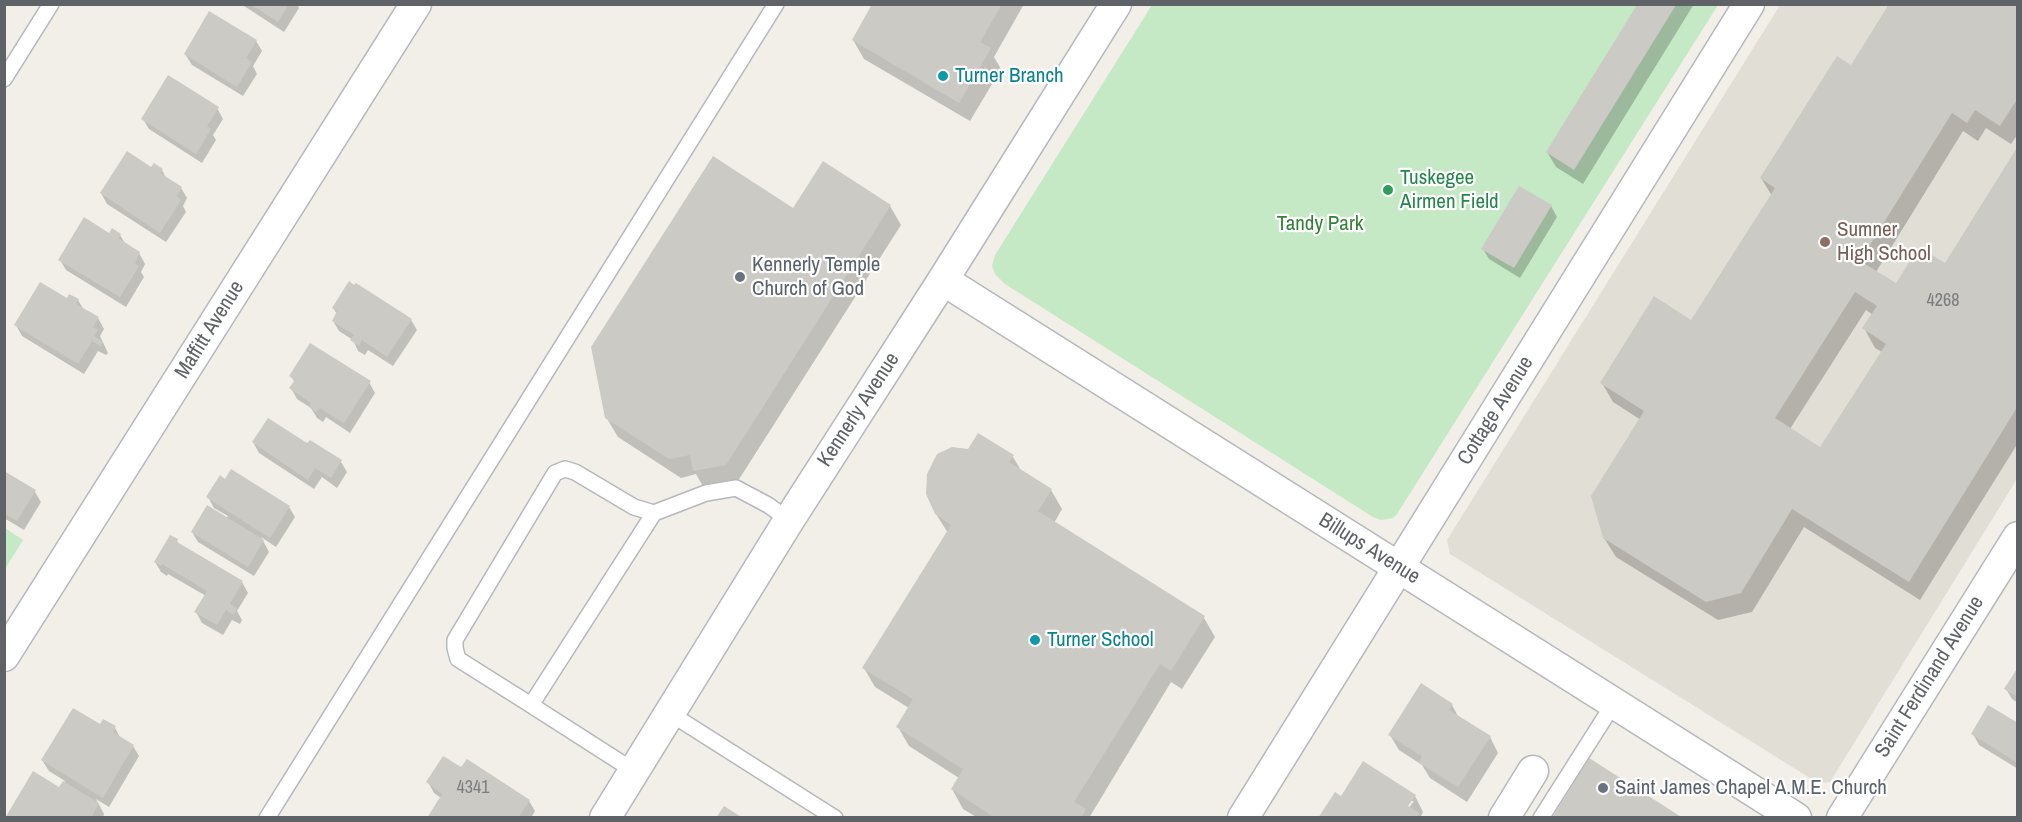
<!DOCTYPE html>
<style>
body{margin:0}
#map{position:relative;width:2022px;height:822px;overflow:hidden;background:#f1efe8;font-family:"Archivo Narrow",sans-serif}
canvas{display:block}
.frame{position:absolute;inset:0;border:6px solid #5f6368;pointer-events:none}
</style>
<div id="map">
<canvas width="2022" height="822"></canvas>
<div class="frame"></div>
</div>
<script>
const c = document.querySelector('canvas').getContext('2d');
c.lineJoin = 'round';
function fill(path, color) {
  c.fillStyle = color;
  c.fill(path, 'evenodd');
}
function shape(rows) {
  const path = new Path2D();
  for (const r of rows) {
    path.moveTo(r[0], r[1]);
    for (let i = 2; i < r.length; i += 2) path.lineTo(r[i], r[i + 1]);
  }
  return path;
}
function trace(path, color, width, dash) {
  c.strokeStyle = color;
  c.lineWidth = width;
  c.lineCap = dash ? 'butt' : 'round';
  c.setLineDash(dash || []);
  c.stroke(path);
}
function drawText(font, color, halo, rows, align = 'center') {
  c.font = font + ' "Archivo Narrow",sans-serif';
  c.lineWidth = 4.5;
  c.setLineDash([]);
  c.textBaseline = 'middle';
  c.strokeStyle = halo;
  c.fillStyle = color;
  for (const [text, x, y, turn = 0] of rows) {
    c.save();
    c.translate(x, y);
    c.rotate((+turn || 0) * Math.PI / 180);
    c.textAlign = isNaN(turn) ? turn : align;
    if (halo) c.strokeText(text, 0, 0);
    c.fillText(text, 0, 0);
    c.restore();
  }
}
fill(shape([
 [1780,5,2017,5,2017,479,1830,782,1818,783,1450,554,1447,540]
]), '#e1ded6');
fill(shape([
 [1152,5,1718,5,1397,514,1393,518,1381,520,1373,517,1005,284,995,274,992,266,995,255],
 [5,528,23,540,5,569]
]), '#c5e8c5');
fill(shape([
 [241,4,297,4,299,8,284,32],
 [874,4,1024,4,994,57,1001,69,970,121,864,59,853,40],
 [1639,4,1694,4,1583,184,1556,167,1547,152],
 [2018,4,2018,134,2011,144,1986,128,1978,141,1963,131,1876,272,1897,285,1945,265,2018,149,2018,443,1920,600,1804,527,1752,612,1718,620,1616,557,1604,538,1641,420,1613,402,1602,383,1692,322,1772,196,1761,178,1852,67],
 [1866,310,1873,315,1864,328,1875,348,1882,352,1821,449,1790,429],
 [256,41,262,51,253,66,257,74,243,96,192,65,185,54],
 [217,108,223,119,213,135,216,140,202,163,149,129,143,119],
 [151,169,162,170,166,178,181,188,187,198,183,206,186,212,166,242,107,204,101,193],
 [890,206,901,225,736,484,705,490,696,474,681,478,618,437,606,417,794,210],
 [1551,206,1557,217,1520,278,1489,259,1483,249],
 [109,235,120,235,126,245,139,253,145,264,141,272,144,277,126,307,66,270,60,260],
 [67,300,78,300,84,310,98,318,104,329,100,336,108,353,106,355,98,351,84,374,22,336,16,325],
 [333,308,411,320,417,330,393,366,368,350,365,355,358,351,353,340,339,331,333,321,337,314],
 [291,376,369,382,375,393,350,433,326,417,323,422,317,418,311,408,297,399,291,388,295,383],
 [978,435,1013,457,1022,472,1051,490,1062,509,1054,523,1204,618,1215,637,1182,689,1171,682,1089,818,978,818,963,809,952,789,959,778,909,746,898,727,909,708,875,687,864,668,948,533,936,514],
 [253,442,307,445,341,462,347,472,337,488,322,477,314,489,259,453],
 [4,473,35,492,41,502,24,530,4,518],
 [208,497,289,507,295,517,276,547,261,537,269,552,254,576,198,542,192,532,226,519,228,516,214,508],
 [177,541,180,546,242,582,248,593,237,611,242,620,240,624,232,620,223,635,202,623,196,612,206,596,168,574,167,576,161,572,155,562],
 [2018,669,2018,703,2012,699,2006,689],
 [1452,705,1459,718,1490,737,1498,753,1467,802,1430,778,1422,765,1399,750,1390,735],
 [2018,725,2018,769,1979,745,1973,734],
 [100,726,115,728,121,739,133,746,139,756,109,807,96,799,104,814,103,818,7,818,60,789,65,781,49,771,42,760],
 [462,769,529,801,535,811,531,818,428,818,441,798,434,793,428,782],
 [1415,796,1423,812,1420,818,1320,818],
 [1410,801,1414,801,1405,813,1403,812]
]), '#0003');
fill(shape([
 [250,4,289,4,278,22],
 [872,4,1002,4,980,42,991,48,959,103,852,40],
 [1889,4,2018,4,2018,98,2000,126,1975,110,1967,123,1952,113,1860,261,1896,283,1919,247,1945,263,2018,146,2018,406,1909,582,1792,509,1741,593,1706,602,1603,538,1591,496,1644,411,1600,383,1654,296,1691,320,1775,188,1760,178,1837,56,1851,65],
 [1855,292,1877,306,1862,328,1886,344,1820,447,1775,418],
 [1637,5,1676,5,1574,170,1546,152],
 [209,11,257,40,246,58,252,62,237,87,184,54],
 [168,75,219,107,207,126,211,129,196,154,141,119],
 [127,151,151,167,154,163,163,169,160,173,182,187,177,196,181,200,160,233,100,193],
 [713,156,793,208,823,161,891,205,726,465,693,471,690,455,669,459,605,418,591,347],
 [1519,186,1552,205,1514,268,1481,249],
 [84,217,109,233,112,228,121,234,118,238,140,252,135,263,139,266,120,297,58,260],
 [349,281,354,285,356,283,412,319,387,357,362,340,359,346,350,340,354,335,332,321,337,311,332,308],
 [40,282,67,298,69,294,79,299,76,304,99,317,93,327,98,330,94,336,103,342,100,346,92,341,78,364,14,325],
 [310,343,371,381,344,423,320,408,316,412,309,407,311,403,289,388,295,380,289,376],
 [268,418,307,443,310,440,342,460,331,478,315,468,308,480,252,442],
 [978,433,1014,455,1009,462,1052,489,1038,511,1205,616,1171,671,1160,664,1074,802,1086,809,1081,818,995,818,951,789,963,769,896,727,913,699,862,668,951,525,935,514,926,494,927,474,937,454,952,447,968,449],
 [231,469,290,506,270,538,206,497,220,475,225,479],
 [4,471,36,490,17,521,4,513],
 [207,505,264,540,248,567,191,532],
 [170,535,178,539,177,542,243,581,230,604,237,608,234,615,226,610,217,625,194,612,207,591,162,564,161,566,154,562],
 [2018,667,2018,697,2004,689],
 [1421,683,1453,704,1449,710,1491,736,1458,787,1419,763,1422,756,1388,735],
 [1988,705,2018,723,2018,763,1971,734],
 [73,708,100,724,103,719,116,726,113,732,134,745,103,798,41,760],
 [443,756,461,767,467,759,530,800,518,818,427,818,442,794,426,782],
 [1589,758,1683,818,1552,818],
 [1363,761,1416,795,1408,806,1419,813,1417,818,1318,818,1335,792,1341,796],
 [33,771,59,787,63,781,99,803,91,818,5,818],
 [724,806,743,818,716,818]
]), '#cccac5');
const service = shape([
 [4,79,51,4],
 [531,705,458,659,455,648,455,640,555,473,565,469,575,472,634,507,654,513],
 [671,714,835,818],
 [634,771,531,705,654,513,706,493,736,488,768,505,789,520],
 [267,818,776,4],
 [1541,818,1614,703]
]);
const minor = shape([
 [943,280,1796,818],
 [4,656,416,4],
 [605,818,789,520,943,280,1116,4],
 [1243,818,1749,4],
 [1504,818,1533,771],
 [1842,818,2018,537]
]);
trace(service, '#b5b8bc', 18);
trace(minor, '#b5b8bc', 33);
trace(service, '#fff', 15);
trace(minor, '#fff', 30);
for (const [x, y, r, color] of [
 [943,76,6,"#0f9aa8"],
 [1388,190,6,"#2e9e5b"],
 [1825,242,6,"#8d6e63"],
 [740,277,6,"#6b7280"],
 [1035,640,6,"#0f9aa8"],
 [1603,788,6,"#6b7280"]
]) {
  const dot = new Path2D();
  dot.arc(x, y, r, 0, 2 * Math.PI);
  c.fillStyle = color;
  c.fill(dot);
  trace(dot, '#fff', 2);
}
drawText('18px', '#7a7d7f', null, [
 ["4268",1943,301],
 ["4341",473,788]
]);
drawText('21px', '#0d838f', '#fff', [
 ["Turner Branch",955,76],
 ["Turner School",1047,640]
], 'left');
drawText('21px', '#27864d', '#fff', [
 ["Tuskegee",1400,178],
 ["Airmen Field",1400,202]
], 'left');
drawText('21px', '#348238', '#fff', [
 ["Tandy Park",1320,224]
]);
drawText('21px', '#785e54', '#fff', [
 ["Sumner",1837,230],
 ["High School",1837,254]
], 'left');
drawText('21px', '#5b616d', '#fff', [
 ["Kennerly Temple",752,265],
 ["Church of God",752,289],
 ["Saint James Chapel A.M.E. Church",1615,788]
], 'left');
drawText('21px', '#5f6368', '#fff', [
 ["Maffitt Avenue",210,330,-58],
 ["Kennerly Avenue",859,410,-57],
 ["Cottage Avenue",1496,411,-58],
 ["Billups Avenue",1369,549,32],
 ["Saint Ferdinand Avenue",1930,677,-58]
]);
</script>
